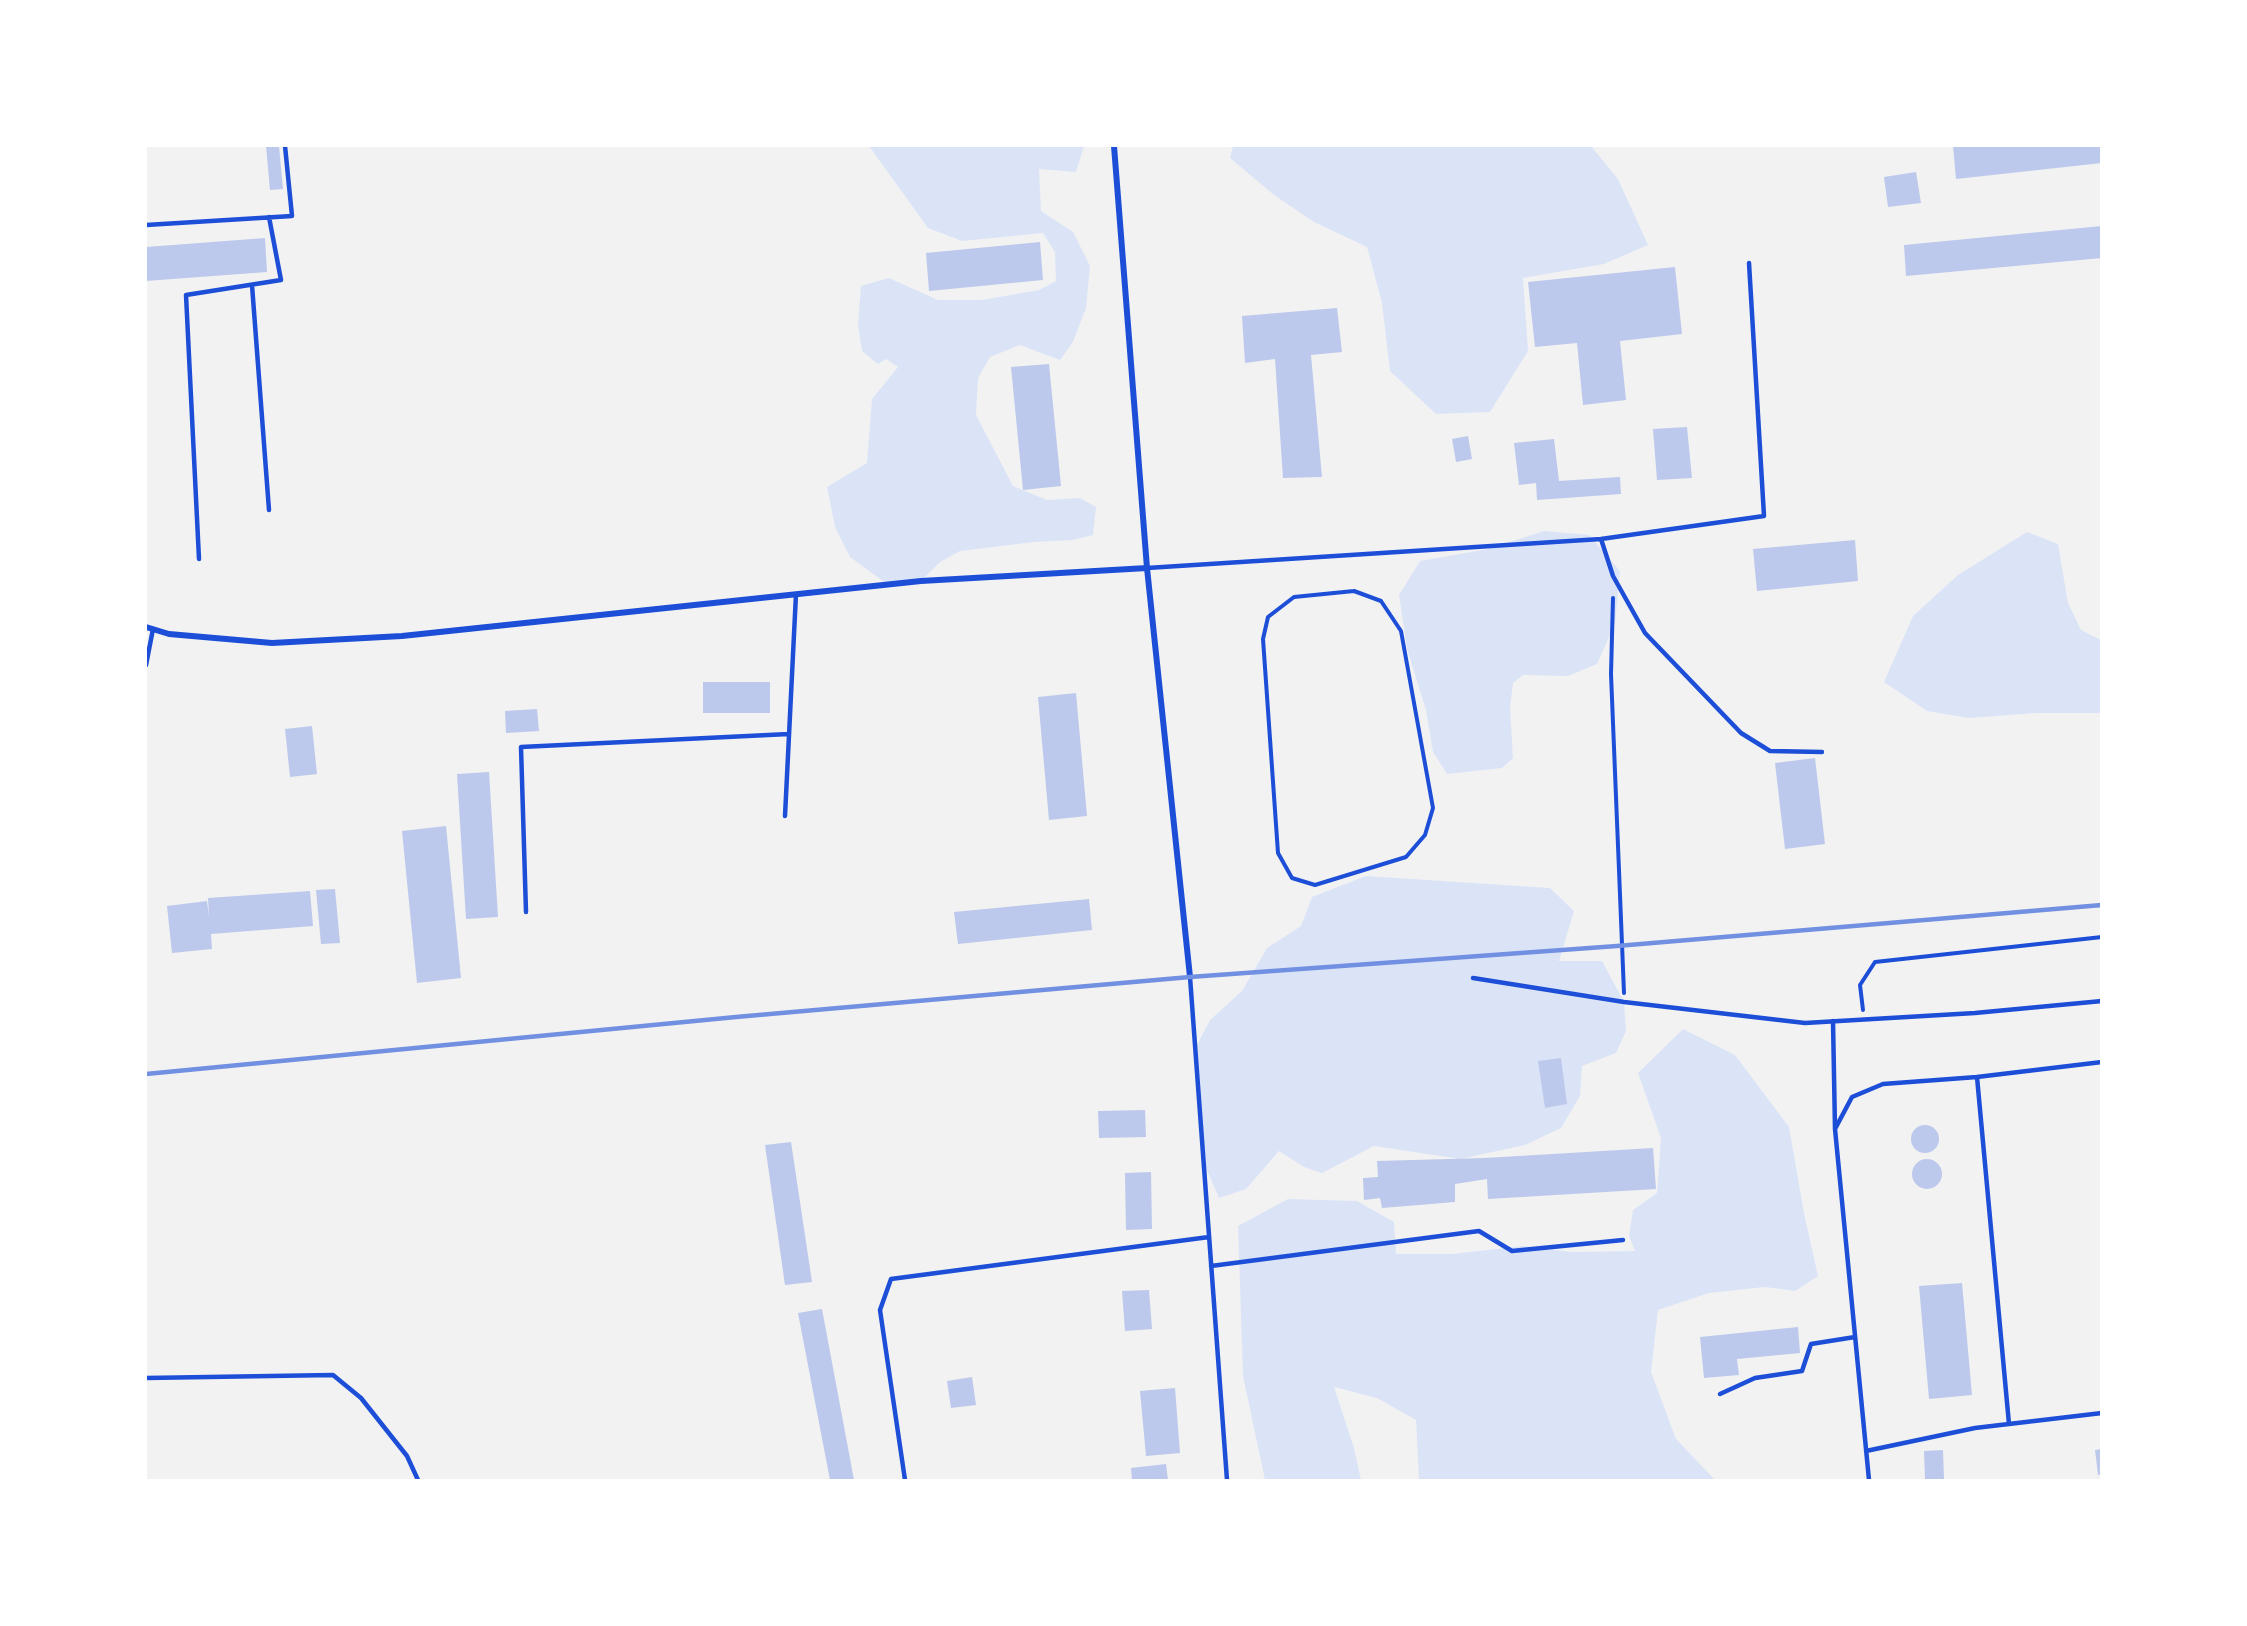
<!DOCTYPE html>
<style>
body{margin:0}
#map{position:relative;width:2247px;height:1626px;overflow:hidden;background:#f2f2f2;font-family:Ubuntu,sans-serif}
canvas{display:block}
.frame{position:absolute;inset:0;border:147px solid #fff;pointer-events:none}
</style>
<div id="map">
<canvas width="2247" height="1626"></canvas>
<div class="frame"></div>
</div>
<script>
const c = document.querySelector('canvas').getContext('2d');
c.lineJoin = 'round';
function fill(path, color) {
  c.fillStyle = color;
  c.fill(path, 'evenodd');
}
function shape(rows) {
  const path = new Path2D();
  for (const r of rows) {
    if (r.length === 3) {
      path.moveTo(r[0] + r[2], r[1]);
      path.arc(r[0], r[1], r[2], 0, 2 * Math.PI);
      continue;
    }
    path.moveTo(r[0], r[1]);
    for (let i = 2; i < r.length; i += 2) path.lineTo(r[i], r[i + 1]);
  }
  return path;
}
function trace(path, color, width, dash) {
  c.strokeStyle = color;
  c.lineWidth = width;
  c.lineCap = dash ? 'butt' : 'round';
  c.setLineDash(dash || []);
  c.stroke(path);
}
fill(shape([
 [869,146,1084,146,1076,172,1039,169,1041,211,1073,232,1090,266,1086,308,1073,342,1060,360,1020,345,990,357,978,378,976,415,1013,486,1047,500,1080,498,1096,507,1093,535,1073,540,1034,542,960,551,940,562,921,581,887,584,850,557,835,527,827,487,867,463,872,399,898,367,886,359,878,364,862,351,858,325,861,286,889,278,938,300,982,300,1039,290,1056,281,1055,252,1043,233,962,241,928,228],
 [1233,146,1591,146,1618,179,1648,245,1604,264,1523,278,1528,351,1490,412,1436,414,1390,371,1382,303,1367,247,1314,222,1274,195,1230,158],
 [1544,531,1589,535,1620,571,1615,624,1597,664,1568,676,1523,675,1513,683,1510,708,1513,758,1502,768,1447,774,1433,752,1426,710,1407,649,1399,595,1420,561,1488,549],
 [2027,532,2058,544,2068,603,2081,630,2101,640,2101,713,2036,713,1969,718,1927,711,1884,682,1913,616,1958,575],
 [1366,876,1550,888,1574,911,1559,961,1602,961,1624,1002,1626,1031,1616,1053,1582,1066,1580,1096,1561,1128,1525,1145,1460,1159,1374,1146,1322,1173,1304,1167,1279,1151,1246,1189,1219,1198,1203,1161,1195,1049,1210,1020,1242,991,1267,948,1301,926,1312,897],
 [1683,1029,1735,1055,1789,1127,1804,1213,1818,1276,1795,1291,1765,1287,1709,1293,1658,1310,1651,1372,1676,1439,1715,1480,1419,1480,1416,1420,1377,1398,1334,1387,1354,1448,1361,1480,1265,1480,1243,1376,1238,1226,1288,1199,1357,1201,1394,1222,1396,1254,1452,1254,1523,1246,1572,1252,1635,1251,1629,1236,1633,1210,1657,1193,1661,1138,1638,1073]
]), '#dbe4f7');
fill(shape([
 [266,146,279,146,283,189,270,190],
 [1953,146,2102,146,2102,163,1956,179],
 [1916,172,1921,203,1888,207,1884,177],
 [2102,226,2102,258,1906,276,1904,245],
 [265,238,267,272,146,281,146,247],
 [1040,242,1043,280,929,291,926,253],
 [1675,267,1682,334,1620,341,1626,400,1583,405,1577,343,1535,347,1528,282],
 [1337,308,1342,352,1311,355,1322,477,1283,478,1275,359,1245,363,1242,316],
 [1049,364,1061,486,1023,490,1011,367],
 [1687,427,1692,478,1657,480,1653,429],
 [1468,436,1472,459,1456,462,1452,439],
 [1554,439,1559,481,1620,477,1621,494,1537,500,1536,483,1519,485,1514,443],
 [1855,540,1858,581,1757,591,1753,549],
 [703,682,770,682,770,713,703,713],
 [1076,693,1087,816,1049,820,1038,697],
 [537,709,539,731,506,733,505,711],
 [312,726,317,774,290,777,285,729],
 [1815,758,1825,844,1785,849,1775,763],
 [489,772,498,917,466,919,457,774],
 [446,826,461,978,417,983,402,831],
 [335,889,340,943,321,944,316,890],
 [310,891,313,926,211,934,212,949,172,953,167,906,207,901,209,917,208,898],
 [1089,899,1092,930,958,944,954,912],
 [1561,1058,1567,1104,1545,1108,1538,1061],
 [1145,1110,1146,1137,1099,1138,1098,1111],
 [1925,1139,14],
 [791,1142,812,1282,785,1285,765,1145],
 [1653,1148,1656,1189,1488,1199,1487,1179,1455,1184,1455,1202,1382,1208,1380,1198,1364,1200,1363,1178,1378,1177,1377,1161,1485,1158],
 [1927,1174,15],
 [1151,1172,1152,1229,1126,1230,1125,1173],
 [1962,1283,1972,1395,1929,1399,1919,1286],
 [1149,1290,1152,1329,1125,1331,1122,1291],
 [822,1309,854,1480,830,1480,798,1313],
 [1798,1327,1800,1353,1737,1359,1739,1375,1704,1378,1700,1337],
 [972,1377,976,1405,951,1408,947,1381],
 [1175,1388,1180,1453,1146,1456,1140,1391],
 [2102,1449,2102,1474,2098,1475,2095,1450],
 [1943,1450,1944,1480,1925,1480,1924,1451],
 [1166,1464,1168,1480,1132,1480,1131,1468]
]), '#bdc9ec');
trace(shape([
 [1354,591,1381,601,1401,631,1433,808,1425,835,1406,857,1315,885,1292,878,1278,853,1263,639,1268,617,1294,597,1354,591],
 [1613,598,1611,674,1624,993],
 [1863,1010,1860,985,1875,962,2102,937]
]), '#1d4ed8', 4);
trace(shape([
 [146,225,292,216,285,146],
 [252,285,269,510],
 [1601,539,1764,516,1749,263],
 [199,559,186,295,281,280,269,217],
 [1147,568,1601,539,1613,576,1645,633,1741,733,1770,751,1822,752],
 [146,665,153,629],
 [785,816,796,594],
 [526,912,521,747,789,734],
 [1190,977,1227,1480],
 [1473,978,1624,1002,1805,1023,1975,1013,2102,1001],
 [1833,1021,1835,1129,1869,1480],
 [1977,1077,2102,1062],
 [1835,1129,1852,1097,1883,1084,1977,1077,2009,1424],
 [1211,1266,1479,1231,1512,1251,1623,1240],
 [146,1378,333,1375,361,1398,407,1456,418,1480],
 [1720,1394,1755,1378,1802,1371,1811,1344,1855,1337],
 [1866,1451,1975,1428,2102,1413],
 [905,1480,880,1310,891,1279,1209,1237]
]), '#1d4ed8', 4.5);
trace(shape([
 [1114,146,1147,568,1190,977],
 [146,627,169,634,272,643,402,636,921,581,1147,568]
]), '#1d4ed8', 6);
trace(shape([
 [146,1074,736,1017,1190,977,1617,946,2102,905]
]), '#7290e2', 4.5);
</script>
